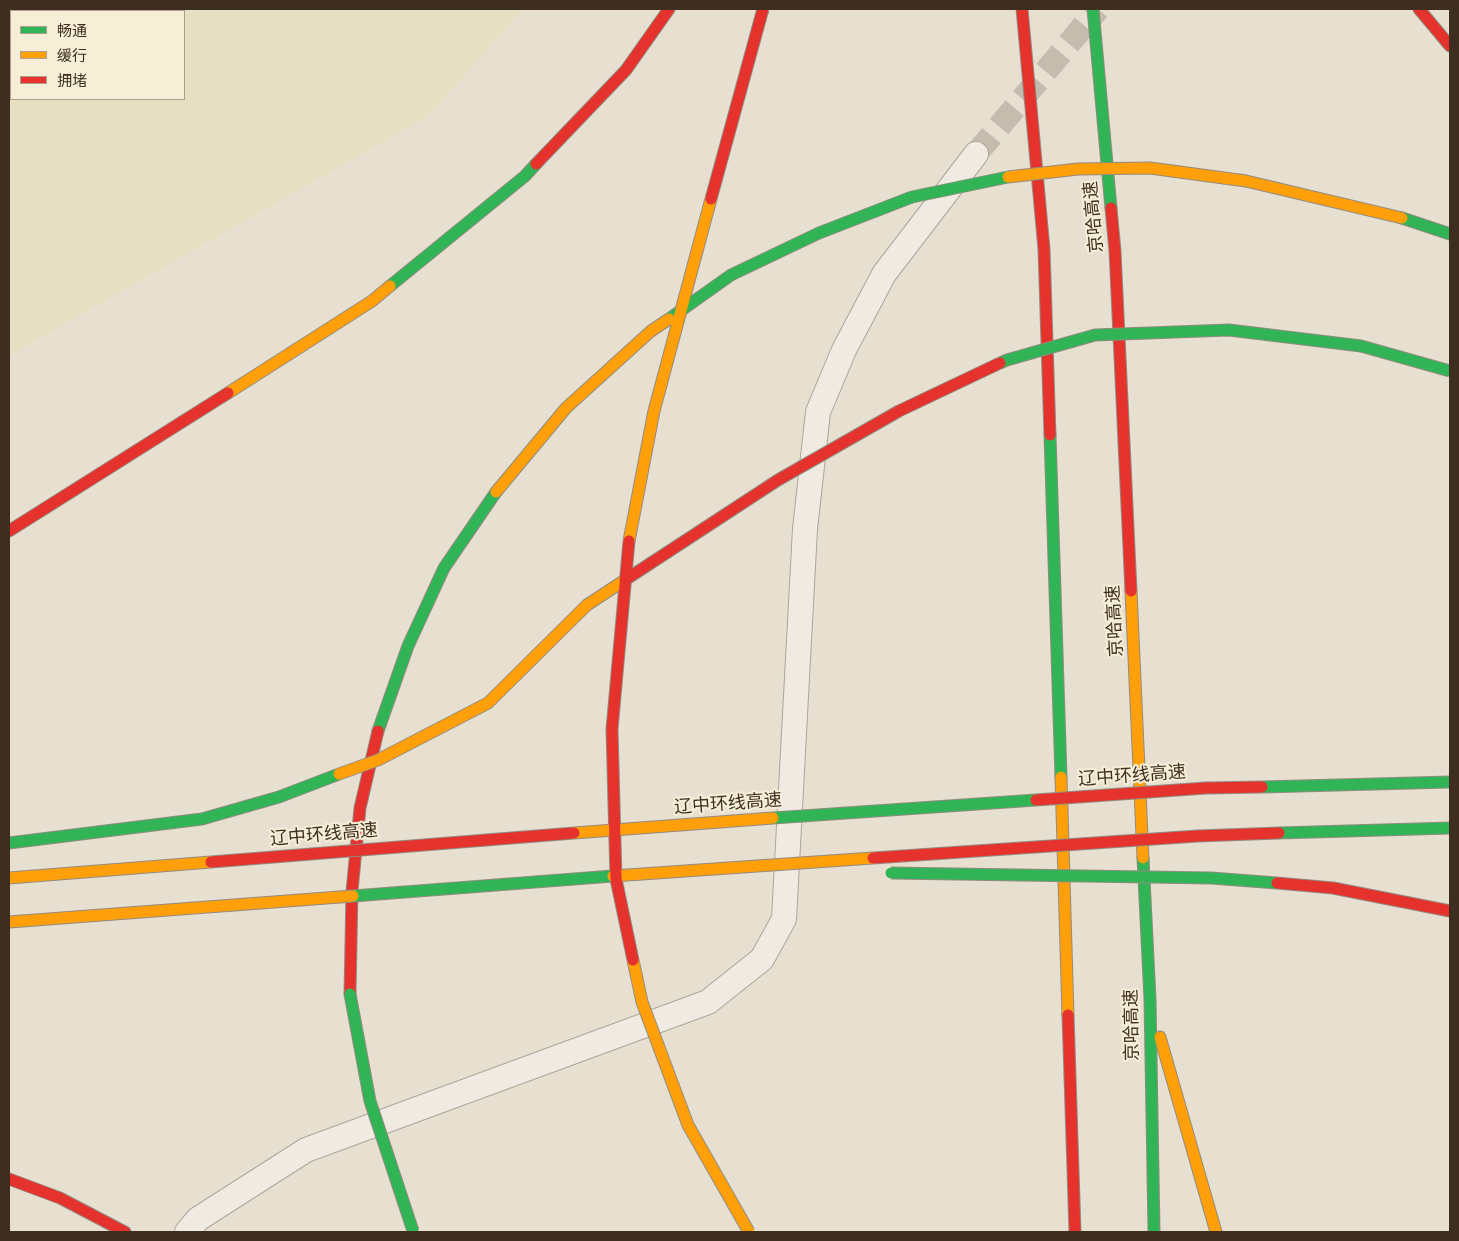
<!DOCTYPE html>
<meta charset="utf-8">
<style>
body{margin:0}
#map{position:relative;width:1459px;height:1241px;overflow:hidden;background:#e7e0d1;font-family:Lora,"Noto Sans SC",serif}
canvas{display:block}
.frame{position:absolute;inset:0;border:10px solid #3d2e20;pointer-events:none}
.legend{position:absolute;left:10px;top:10px;width:175px;height:90px;box-sizing:border-box;background:#f7eed8;border:1px solid #ada18e;margin:0;padding:6px 9px;list-style:none;font-size:15px;color:#3d2e20}
.legend li{display:flex;align-items:center;gap:10px;height:25px}
.legend b{width:25px;border:1px solid #ada18e}
</style>
<div id="map">
<canvas width="1459" height="1241"></canvas>
<div class="frame"></div>
<ul class="legend">
<li><b style="height:6px;background:#30b455"></b>畅通</li>
<li><b style="height:6px;background:#ff9f0a"></b>缓行</li>
<li><b style="height:6px;background:#e5322d"></b>拥堵</li>
</ul>
</div>
<script>
const c = document.querySelector('canvas').getContext('2d');
c.lineJoin = 'round';
function fill(path, color) {
  c.fillStyle = color;
  c.fill(path, 'evenodd');
}
function shape(rows) {
  const path = new Path2D();
  for (const r of rows) {
    path.moveTo(r[0], r[1]);
    for (let i = 2; i < r.length; i += 2) path.lineTo(r[i], r[i + 1]);
  }
  return path;
}
function trace(path, color, width, dash) {
  c.strokeStyle = color;
  c.lineWidth = width;
  c.lineCap = dash ? 'butt' : 'round';
  c.setLineDash(dash || []);
  c.stroke(path);
}
function drawText(font, color, halo, rows, align = 'center') {
  c.font = font + ' Lora,"Noto Sans SC",serif';
  c.lineWidth = 4;
  c.setLineDash([]);
  c.textBaseline = 'middle';
  c.strokeStyle = halo;
  c.fillStyle = color;
  for (const [text, x, y, turn = 0] of rows) {
    c.save();
    c.translate(x, y);
    c.rotate((+turn || 0) * Math.PI / 180);
    c.textAlign = isNaN(turn) ? turn : align;
    if (halo) c.strokeText(text, 0, 0);
    c.fillText(text, 0, 0);
    c.restore();
  }
}
fill(shape([
 [9,9,524,9,427,117,9,356],
 [11,11,184,11,184,99,11,99]
]), '#e6dfc2');
trace(shape([
 [976,154,1098,9]
]), '#c5bcae', 24, [24, 12]);
const street = shape([
 [187,1232,198,1219,306,1150,708,1002,762,959,784,919,805,529,818,412,844,350,884,274,976,154]
]);
const fast = shape([
 [1093,9,1111,208],
 [1402,218,1450,234],
 [390,286,525,176,536,164],
 [1050,435,1061,777],
 [378,731,408,646,444,568,496,492],
 [1143,858,1150,999,1154,1232]
]);
const slow = shape([
 [228,393,372,301,390,286],
 [1131,591,1143,858],
 [1061,777,1068,1015],
 [1160,1037,1216,1232]
]);
const jam = shape([
 [1022,9,1044,249,1050,435],
 [1419,9,1450,46],
 [536,164,626,70,669,9],
 [1111,208,1115,251,1131,591],
 [9,531,228,393],
 [350,994,352,891,360,808,378,731],
 [1068,1015,1075,1232],
 [9,1179,60,1198,125,1232]
]);
trace(street, '#ada599', 26);
trace(fast, '#928b80', 13);
trace(slow, '#928b80', 13);
trace(jam, '#928b80', 13);
trace(street, '#efebe3', 24);
trace(fast, '#30b455', 11);
trace(slow, '#ff9f0a', 11);
trace(jam, '#e5322d', 11);
const fastBridge = shape([
 [669,319,731,275,819,233,912,197,1008,177],
 [1000,363,1007,360,1095,335,1229,330,1361,346,1450,371],
 [1262,787,1450,782],
 [773,818,1036,800],
 [1279,833,1450,828],
 [9,843,202,819,279,797,339,774],
 [891,873,1211,878,1277,883],
 [353,896,613,876],
 [350,994,370,1101,413,1231]
]);
const slowBridge = shape([
 [1008,177,1078,169,1150,168,1246,181,1402,218],
 [496,492,566,408,651,331,669,319],
 [629,541,654,411,711,199],
 [339,774,378,760,488,703,587,605,625,580],
 [574,833,773,818],
 [613,876,873,858],
 [9,878,211,862],
 [9,922,353,896],
 [633,960,642,1002,688,1125,749,1232]
]);
const jamBridge = shape([
 [711,199,763,9],
 [629,541,612,729,616,879,633,960],
 [625,580,778,480,899,411,1000,363],
 [1036,800,1206,788,1262,787],
 [873,858,1198,836,1279,833],
 [211,862,574,833],
 [1277,883,1333,888,1450,911]
]);
trace(fastBridge, '#928b80', 13, []);
trace(slowBridge, '#928b80', 13, []);
trace(jamBridge, '#928b80', 13, []);
trace(fastBridge, '#30b455', 11);
trace(slowBridge, '#ff9f0a', 11);
trace(jamBridge, '#e5322d', 11);
drawText('18px', '#3d2e20', '#f7eed8', [
 ["京哈高速",1094,217,-95],
 ["京哈高速",1115,621,-93],
 ["辽中环线高速",1132,776,-4],
 ["辽中环线高速",728,804,-4],
 ["辽中环线高速",324,835,-5],
 ["京哈高速",1132,1025,-91]
]);
</script>
